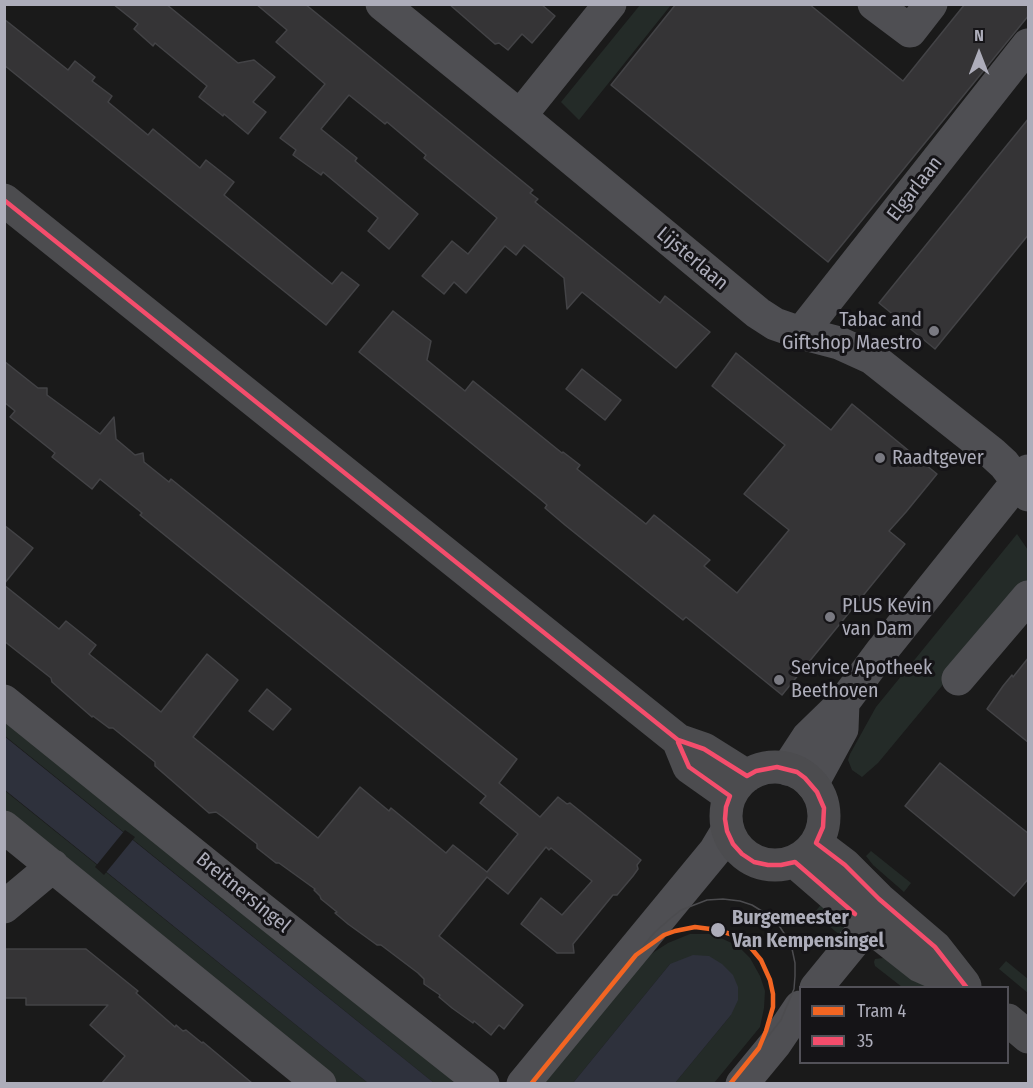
<!DOCTYPE html>
<style>
body{margin:0}
#map{position:relative;width:1033px;height:1088px;overflow:hidden;background:#1a1a1a;font-family:"Fira Sans Condensed",sans-serif}
canvas{display:block}
.frame{position:absolute;inset:0;border:6px solid #adadba;pointer-events:none}
.legend{position:absolute;left:799px;top:986px;width:210px;height:78px;box-sizing:border-box;background:#151417;border:2px solid #525158;margin:0;padding:8px 10px;list-style:none;font-size:18px;color:#adadba}
.legend li{display:flex;align-items:center;gap:12px;height:30px}
.legend b{width:30px;border:2px solid #525158}
.north{position:absolute;left:949px;top:24px;width:60px;height:60px;-webkit-text-stroke:4px #151417;paint-order:stroke;rotate:0deg;font-size:16px;font-weight:700;line-height:24px;text-align:center;color:#adadba}
.north::after{content:'';display:block;margin:auto;width:21px;height:27px;background:#adadba;clip-path:polygon(50% 0,100% 100%,50% 72%,0 100%)}
</style>
<div id="map">
<canvas width="1033" height="1088"></canvas>
<div class="frame"></div>
<ul class="legend">
<li><b style="height:8px;background:#f26522"></b>Tram 4</li>
<li><b style="height:8px;background:#f44d6c"></b>35</li>
</ul>
<div class="north">N</div>
</div>
<script>
const c = document.querySelector('canvas').getContext('2d');
c.lineJoin = 'round';
function fill(path, color) {
  c.fillStyle = color;
  c.fill(path, 'evenodd');
}
function shape(rows) {
  const path = new Path2D();
  for (const r of rows) {
    if (r.length === 3) {
      path.moveTo(r[0] + r[2], r[1]);
      path.arc(r[0], r[1], r[2], 0, 2 * Math.PI);
      continue;
    }
    path.moveTo(r[0], r[1]);
    for (let i = 2; i < r.length; i += 2) path.lineTo(r[i], r[i + 1]);
  }
  return path;
}
function trace(path, color, width, dash) {
  c.strokeStyle = color;
  c.lineWidth = width;
  c.lineCap = dash ? 'butt' : 'round';
  c.setLineDash(dash || []);
  c.stroke(path);
}
function drawText(font, color, halo, rows, align = 'center') {
  c.font = font + ' "Fira Sans Condensed",sans-serif';
  c.lineWidth = 6;
  c.setLineDash([]);
  c.textBaseline = 'middle';
  c.strokeStyle = halo;
  c.fillStyle = color;
  for (const [text, x, y, turn = 0] of rows) {
    c.save();
    c.translate(x, y);
    c.rotate((+turn || 0) * Math.PI / 180);
    c.textAlign = isNaN(turn) ? turn : align;
    if (halo) c.strokeText(text, 0, 0);
    c.fillText(text, 0, 0);
    c.restore();
  }
}
fill(shape([
 [640,5,671,5,579,120,561,102],
 [1017,534,1028,550,1028,582,878,763,862,777,852,770,848,760,850,754,876,707],
 [4,713,460,1083,434,1083,5,736],
 [4,790,368,1083,336,1083,5,815],
 [871,851,911,883,904,892,873,865,866,856],
 [824,901,852,924,842,937,814,913],
 [690,934,709,934,723,939,738,946,750,958,760,976,765,991,764,1008,760,1027,714,1083,675,1083,731,1015,670,964,573,1083,539,1084,636,966,654,952,668,943],
 [883,958,893,960,940,987,902,987,875,966,874,962,875,959],
 [1006,961,1028,979,1028,993,999,969]
]), '#242b28');
fill(shape([
 [4,736,434,1083,368,1083,5,790],
 [693,955,709,956,722,964,733,975,738,987,738,1000,731,1015,675,1083,573,1083,670,964]
]), '#2e313c');
fill(shape([
 [125,830,135,837,104,875,95,867]
]), '#1a1a1a');
const building = shape([
 [113,4,166,4,238,63,254,60,275,77,253,102,266,112,248,134,224,114,223,116,199,97,207,86,155,43,153,46,134,29,138,24,113,4],
 [256,4,305,4,533,190,530,193,538,199,535,202,660,303,665,296,710,332,676,368,582,292,567,309,564,278,524,245,516,255,505,246,466,293,454,282,444,294,422,276,452,241,468,254,497,218,424,158,426,155,387,122,385,124,349,95,321,129,357,158,355,161,418,214,389,249,368,231,378,218,323,172,321,175,293,155,296,150,280,138,325,84,276,42,287,30,256,4],
 [449,4,541,4,555,16,532,43,522,34,508,50,499,43,495,44,449,4],
 [676,4,809,4,903,81,965,4,1029,4,1029,15,828,262,611,85,676,4],
 [4,19,68,70,75,61,95,77,92,81,112,96,108,102,148,135,153,129,200,168,206,160,234,182,224,195,332,284,342,272,359,285,326,325,4,65,4,19],
 [1029,118,1029,234,935,349,879,303,1029,118],
 [393,311,431,341,427,360,444,374,465,391,473,381,562,453,563,452,580,465,577,469,646,524,654,515,710,560,704,566,737,593,789,530,744,494,785,445,712,386,736,353,831,430,852,404,937,474,906,512,889,531,905,544,782,695,686,617,683,620,565,525,545,508,547,505,540,499,359,352,393,311],
 [4,361,38,388,47,388,47,395,100,434,114,417,116,439,135,455,143,453,144,462,169,482,171,479,517,759,499,783,540,817,558,797,567,804,570,803,641,860,637,865,638,869,633,876,617,895,613,895,573,944,574,953,557,953,521,924,541,898,562,915,592,881,551,848,549,850,546,847,508,894,487,877,439,936,523,1005,504,1029,499,1025,491,1035,474,1021,473,1023,452,1008,439,997,440,995,424,984,424,979,418,973,381,945,377,945,348,924,335,913,337,912,321,899,320,896,314,890,315,889,279,863,276,863,257,848,257,844,223,817,216,812,209,813,155,766,155,762,113,728,109,728,93,716,92,717,52,682,51,678,4,641,4,585,59,629,66,621,96,645,89,654,161,712,207,654,238,680,193,737,318,838,360,787,389,811,391,808,446,853,453,845,487,872,518,834,480,803,486,796,140,515,142,513,100,479,92,489,52,457,55,453,10,417,15,411,4,402,4,361],
 [582,369,621,400,605,420,566,389,582,369],
 [4,525,33,548,4,584,4,525],
 [1029,657,1029,743,987,709,1003,686,1012,675,1013,677,1029,657],
 [267,689,291,709,273,730,249,711,267,689],
 [940,763,1029,834,1029,878,1014,896,905,806,940,763],
 [4,949,86,949,138,991,136,993,175,1027,176,1025,183,1031,186,1030,202,1043,203,1042,252,1083,102,1083,125,1056,90,1025,108,1005,26,1005,26,998,4,998,4,949]
]);
fill(building, '#353436');
trace(building, '#434346', 1.5);
trace(shape([
 [382,4,520,116,758,313,775,324,801,333,839,343,872,358,992,453,1004,464,1028,495],
 [874,4,910,31,931,4],
 [520,116,610,4],
 [801,333,1028,45],
 [958,679,1028,597],
 [4,701,253,902,483,1084],
 [787,769,808,737,843,703,881,652,1018,481,1028,471],
 [812,784,842,729,843,703],
 [4,827,320,1084],
 [4,907,53,866],
 [816,988,879,911,879,901],
 [523,1084,715,851,727,831],
 [742,1084,775,1044,800,1007]
]), '#4f4f53', 33);
trace(shape([
 [4,200,678,740,704,749,747,776],
 [678,740,689,767,730,796],
 [775,816,49],
 [816,843,845,865,879,899,935,947,964,984],
 [795,862,868,925,920,966,965,986],
 [1008,1020,1028,1037]
]), '#4c4c4f', 33);
trace(shape([
 [636,955,654,933,671,918,681,910,707,900,723,899,740,901,752,905,770,916,778,924,791,944,795,963,795,976,794,989,781,1020,759,1048]
]), '#4c4c4f', 1.5);
trace(shape([
 [4,200,678,740,704,749,747,776,756,771,777,767,797,772,805,778,817,792,824,808,823,827,816,843,845,865,879,899,935,947,967,988],
 [678,742,689,767,730,796,726,807,725,819,727,831,733,844,742,854,754,862,768,865,781,865,795,862,855,914]
]), '#f44d6c', 4.5);
trace(shape([
 [531,1084,636,955,664,935,675,931,695,927,718,930,736,936,751,948,761,960,770,980,773,994,773,1007,766,1031,759,1048,730,1084]
]), '#f26522', 4.5);
for (const [x, y, r, color] of [
 [934,331,6,"#7a7a82"],
 [880,458,6,"#7a7a82"],
 [830,617,6,"#7a7a82"],
 [779,680,6,"#7a7a82"],
 [718,930,8,"#adadba"]
]) {
  const dot = new Path2D();
  dot.arc(x, y, r, 0, 2 * Math.PI);
  c.fillStyle = color;
  c.fill(dot);
  trace(dot, '#151417', 2);
}
drawText('20px', '#adadba', '#151417', [
 ["Elgarlaan",915,189,-52],
 ["Lijsterlaan",692,259,40],
 ["Breitnersingel",243,893,39]
]);
drawText('20px', '#adadba', '#151417', [
 ["Tabac and",922,320,"right"],
 ["Giftshop Maestro",922,343,"right"],
 ["Raadtgever",892,458],
 ["PLUS Kevin",842,606],
 ["van Dam",842,629],
 ["Service Apotheek",791,668],
 ["Beethoven",791,691]
], 'left');
drawText('bold 20px', '#adadba', '#151417', [
 ["Burgemeester",732,918],
 ["Van Kempensingel",732,941]
], 'left');
</script>
